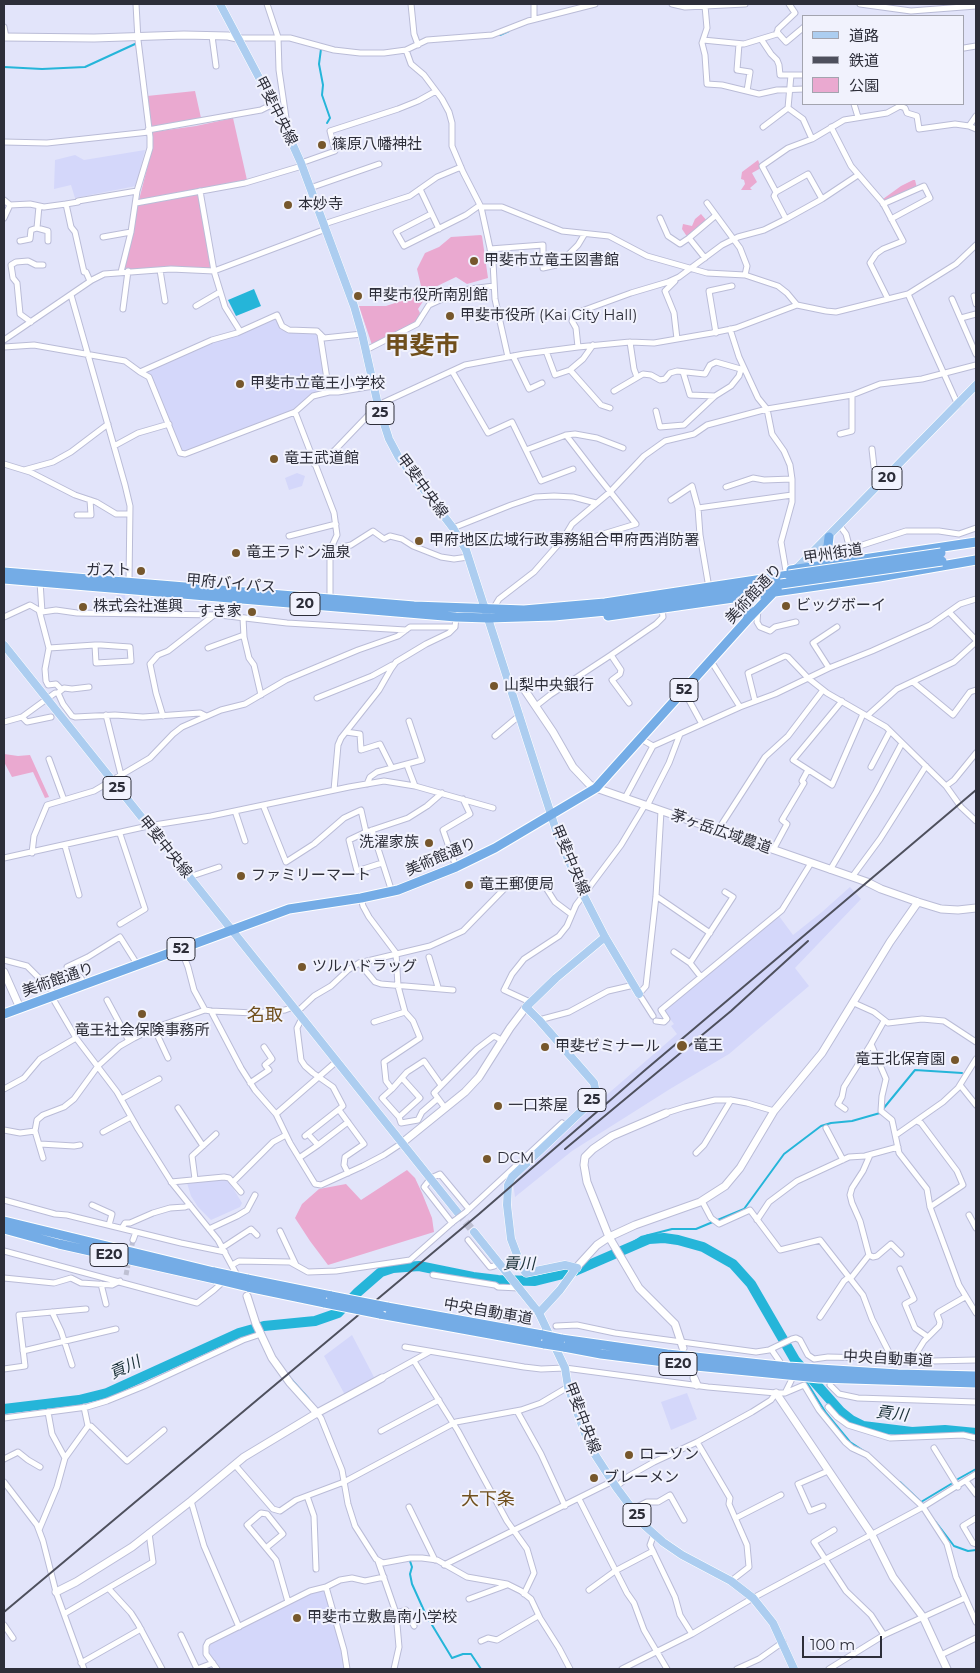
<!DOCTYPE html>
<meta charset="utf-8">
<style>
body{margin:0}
#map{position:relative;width:980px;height:1673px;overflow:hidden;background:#e2e4fa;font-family:Montserrat,"Noto Sans JP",sans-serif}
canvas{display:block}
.frame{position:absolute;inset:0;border:5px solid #2d2e39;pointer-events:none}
.legend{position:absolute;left:802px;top:15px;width:162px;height:90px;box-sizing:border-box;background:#f1f2fd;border:1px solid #a3a4af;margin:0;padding:6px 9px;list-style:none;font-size:15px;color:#2d2e39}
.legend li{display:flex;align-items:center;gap:10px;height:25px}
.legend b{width:25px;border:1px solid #a3a4af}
.scale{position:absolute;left:802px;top:1636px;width:80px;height:22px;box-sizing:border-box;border:2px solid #2d2e39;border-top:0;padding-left:6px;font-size:15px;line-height:18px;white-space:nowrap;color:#2d2e39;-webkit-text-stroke:4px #f1f2fd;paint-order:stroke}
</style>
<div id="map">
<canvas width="980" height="1673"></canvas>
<div class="frame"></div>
<ul class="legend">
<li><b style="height:6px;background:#accdf0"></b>道路</li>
<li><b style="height:6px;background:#4e505d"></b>鉄道</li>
<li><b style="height:14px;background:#eaa9d0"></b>公園</li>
</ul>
<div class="scale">100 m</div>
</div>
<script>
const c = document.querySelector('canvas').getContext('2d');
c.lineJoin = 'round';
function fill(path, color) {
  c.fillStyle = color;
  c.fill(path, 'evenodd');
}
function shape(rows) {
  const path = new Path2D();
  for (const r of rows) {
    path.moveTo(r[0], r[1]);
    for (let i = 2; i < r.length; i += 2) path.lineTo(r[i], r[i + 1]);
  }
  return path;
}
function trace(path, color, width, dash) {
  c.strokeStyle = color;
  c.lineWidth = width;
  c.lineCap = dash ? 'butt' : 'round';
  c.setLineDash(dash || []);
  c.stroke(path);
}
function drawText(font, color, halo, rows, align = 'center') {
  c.font = font + ' Montserrat,"Noto Sans JP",sans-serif';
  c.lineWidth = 4;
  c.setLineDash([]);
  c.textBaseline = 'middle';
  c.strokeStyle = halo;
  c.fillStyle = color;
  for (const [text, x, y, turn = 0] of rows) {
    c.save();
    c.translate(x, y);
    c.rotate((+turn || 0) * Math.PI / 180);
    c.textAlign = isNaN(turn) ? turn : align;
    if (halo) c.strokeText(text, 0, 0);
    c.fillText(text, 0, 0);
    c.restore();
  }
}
fill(shape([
 [145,150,136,186,75,198,71,185,54,189,55,160,75,155,84,160],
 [274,318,277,320,280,329,290,333,315,332,318,337,327,390,312,396,295,411,182,452,160,397,150,377,146,371],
 [297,473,305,476,302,486,289,490,285,478],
 [117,595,125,595,126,609,116,610],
 [850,887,861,899,795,968,809,986,729,1054,670,1089,572,1151,515,1197,513,1182,580,1118,677,1034,671,1026,674,1024,663,1010,779,916,793,935,822,912],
 [227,1178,242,1203,240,1207,211,1220,198,1207,191,1196,187,1183],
 [352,1335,375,1379,345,1395,324,1356],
 [687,1393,697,1419,671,1430,661,1402],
 [324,1591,326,1592,342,1655,344,1669,221,1669,209,1653,210,1645,313,1592]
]), '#d4d7fa');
fill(shape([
 [195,91,201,118,150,127,147,96],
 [233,118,247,180,139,200,153,145,152,132,196,126],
 [758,160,761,168,752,173,757,182,750,188,752,190,741,190,745,184,744,180,741,179,742,172],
 [913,180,915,180,917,188,886,202,883,199,901,186],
 [200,192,213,271,122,271,139,202],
 [701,214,707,221,688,238,682,229,683,224,692,226,695,219],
 [481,235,482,236,488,278,467,284,456,277,431,289,418,309,420,313,417,322,372,345,359,306,386,306,419,295,421,286,417,269,425,253,439,247,451,237],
 [4,754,18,756,30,755,49,797,45,798,33,772,12,777,4,762],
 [407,1170,415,1178,422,1193,432,1218,434,1232,328,1265,310,1241,295,1218,302,1204,319,1189,346,1184,361,1200]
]), '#eaa9d0');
fill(shape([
 [254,289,261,306,236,316,228,300]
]), '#25b5d9');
trace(shape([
 [500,35,509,31],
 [321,49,319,64,323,85,322,95,330,118,327,123],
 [4,67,42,69,85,67,135,44],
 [883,1109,915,1070,962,1073],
 [619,1251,641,1237,672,1229,696,1229,744,1209,784,1154,821,1126,831,1123,852,1121,880,1113],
 [795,1360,798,1365],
 [291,1379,309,1399],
 [806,1381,826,1413,850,1442,870,1455],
 [958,1479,976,1469],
 [900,1482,920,1501],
 [921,1502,951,1484],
 [935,1521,954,1546,968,1551,976,1550],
 [410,1561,412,1567,410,1574,412,1584,426,1615,452,1658,463,1654,471,1654,481,1669]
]), '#25b5d9', 2);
trace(shape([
 [4,1409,79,1400,107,1393,239,1333,264,1326,315,1321,338,1313,358,1292,381,1272,393,1268,419,1266,473,1277,498,1280,535,1281,575,1271,649,1239,664,1238,678,1240,703,1247,733,1264,751,1284,795,1360,841,1412,851,1420,863,1426,912,1432,945,1430,976,1433]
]), '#25b5d9', 10);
trace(shape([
 [126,1275,133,1240]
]), '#bec0d3', 5, [5, 2.5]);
trace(shape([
 [458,1213,474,1232]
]), '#bec0d3', 8, [8, 4]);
const street = shape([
 [267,4,278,37,279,70,286,118,285,126],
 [411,4,414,34,418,45],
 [534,4,534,19],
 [672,4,685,7,745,4],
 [860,4,911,11,976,6],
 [705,6,707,28,702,43,705,55,707,84,722,85,759,94,777,90,804,89],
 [4,27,6,37],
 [777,32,786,42,804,27],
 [212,36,216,66],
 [237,38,290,38,334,50,360,53,384,53,406,50,427,40,492,35,528,21,595,4],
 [761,39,771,54,777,60,779,65,780,75,804,75],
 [703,40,744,44,777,34,778,29,795,13,789,4],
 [739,44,737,70,750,72,747,91],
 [964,48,976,46],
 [406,50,411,64,424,75,442,99,449,112,452,123,452,146,463,172,481,207,493,262,495,299,508,357],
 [791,75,788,108,803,119,812,139],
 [854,104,858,117],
 [900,106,905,108,907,113,917,116,919,129,955,124,969,126,976,129],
 [969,126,976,116],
 [763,127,788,108],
 [831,127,851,166,883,203,903,241,883,249,876,254,870,263,888,299],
 [148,130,261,110,273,104],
 [4,142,47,143,149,132],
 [301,163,335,151,330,131,398,109,418,101,436,91],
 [310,188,379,164],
 [420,189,439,229],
 [200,191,214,271,225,307,240,331],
 [776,192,762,166,788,148,812,139,844,120,887,113,900,106,899,104],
 [4,200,10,205,30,204,44,207,66,204,71,227,75,232,84,272,86,272,90,281],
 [136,203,245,183,302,166],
 [707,203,740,248,747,266,745,275],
 [66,204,78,202,78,201,137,191],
 [883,204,924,186,930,198,891,219],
 [39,206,37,228,48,231,48,241],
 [481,207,502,207,562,231,609,236,647,256,707,273,745,275,778,286,787,293,797,305],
 [431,214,396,232,404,246,466,215,480,205],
 [4,218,10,205],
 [660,218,668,236,680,244,689,238],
 [786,219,774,196,776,192,808,174,822,199],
 [324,224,410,196,437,177,461,167],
 [103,237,131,232],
 [20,241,30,239,31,230,37,228],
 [490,249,543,245,543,268,556,265,563,260,578,245,584,235],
 [705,258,689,238,715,216],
 [160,270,165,301],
 [121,272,131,232,137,191,150,148,150,137,138,40,136,4],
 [675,281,665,291,674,313,677,339],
 [908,294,958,405],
 [71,295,125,485,130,506,129,582],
 [974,296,976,304],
 [952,299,976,354],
 [196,306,220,292],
 [123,309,128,271],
 [961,318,976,314],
 [31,322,20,314,17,283,13,278,11,265,16,262,28,261,36,265,43,265],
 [730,329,739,357,758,398,767,409,772,434,784,451,790,465,792,479,792,502,781,542,786,571],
 [716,333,709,291,732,286],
 [320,334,329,392],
 [362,334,324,338,317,331,289,330,282,326,277,315,237,333,212,340,140,372,149,377,180,453,185,454,295,412,313,396,329,392,338,392,373,386],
 [4,340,92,280,104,274,171,269,214,271,326,229],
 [630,342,634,369,637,377],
 [4,347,34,345,125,361,140,372],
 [578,347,576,328,572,321,573,317,579,312,631,293,668,282,679,277,722,245,738,237,764,230,786,219,822,199,858,175],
 [366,350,417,324,429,305,462,290,494,286],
 [546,351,555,375,570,370,583,359,593,345],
 [513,356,529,389,542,383],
 [570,370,601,405,610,408],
 [452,371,488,433,512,422,541,481,573,469],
 [683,372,690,395,715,396],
 [614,391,643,374,651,375,660,380,665,379,670,373,677,371,705,374,710,365,716,362,744,370],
 [656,411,660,427,684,425,715,396,731,386,739,376,741,369],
 [295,412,334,513,337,535,330,550,330,599],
 [840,434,852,431,852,395],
 [566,435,575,434,597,438,623,448],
 [114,446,138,433,169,424],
 [872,449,874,467,885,479],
 [4,464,30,472,75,495,96,502,116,514,129,514],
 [314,464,335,450,378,405,465,365,524,354,578,347,630,342,654,343,712,333,736,328,797,305,826,311,836,312,908,294,956,264,976,245],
 [24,470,53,462,71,452,108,424],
 [726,487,753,478,764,480,792,479],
 [671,500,692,486,698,508,700,535,708,582],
 [698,508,792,495],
 [77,515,91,515,90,500],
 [840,526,846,534,850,549,906,531,939,531,959,534,976,528],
 [453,528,511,505,535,497,554,496,573,497,596,503],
 [289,536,336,524],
 [461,541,488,544,521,539,563,539,572,541,587,539,636,524,596,474,566,435,526,450],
 [330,550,351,545,373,531,384,539,390,536,402,539,413,546,441,557,454,559,468,557],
 [40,582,42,612],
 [493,609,499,599,534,572,563,539,572,524,610,492,644,456,665,441,694,434,707,425,767,409,852,395,880,384,922,379,976,365],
 [758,609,757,622,760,627,770,631,775,627,796,622],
 [39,610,49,648,45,669,46,681,48,685,56,684,61,689],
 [949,612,976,640],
 [4,617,30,605,42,612,56,610,77,613,220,615,287,623,406,630],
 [243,618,244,637],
 [49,648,95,645,101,645,130,647,131,661,96,663,95,645],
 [208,648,241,636,244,637,249,658,254,665,261,695],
 [711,661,740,707],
 [829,668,813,643,837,627],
 [913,682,953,715,970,692,976,690],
 [684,691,702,724],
 [59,692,64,688,72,689,89,687],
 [317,698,372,676,392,665],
 [755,701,748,673,785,656,788,657,808,678,827,693,886,727,946,786,961,807,976,821],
 [842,701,793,760,832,785,863,714],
 [629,703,612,680,620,674,621,670,611,655,656,624,663,617,662,609],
 [536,706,550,695,611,655],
 [106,715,121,775],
 [163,716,156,693,150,664,158,655,168,651,214,615,226,598],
 [867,716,897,689,954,662,976,642],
 [22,717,27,722,51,717],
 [4,722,22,717,55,693,58,693,63,704,72,716,75,717,115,715,143,717,200,713,206,716],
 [346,732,360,734,361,750,380,744,392,768],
 [495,736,520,715],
 [641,739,653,746],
 [49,759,64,800],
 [407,765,415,786],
 [871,767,890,731],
 [367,784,370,777,377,772,422,760,409,721],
 [946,786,954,780,976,753],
 [334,790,338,745,341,738,379,690,391,669,396,662,426,644,449,633,455,627],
 [625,798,653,746,740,707,775,694,829,668,872,651,930,625,960,604,976,599],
 [263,805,286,862,314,844,344,818,361,810,366,832,408,818,427,806,442,793],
 [647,806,669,763,680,734],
 [235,811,245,841],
 [372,830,392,892],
 [718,830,765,757,788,736,823,690],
 [366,832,349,840,357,871,382,863],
 [65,846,79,895],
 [773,850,787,824,782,820,804,783,802,781,808,770],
 [32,853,34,836,47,805,94,791,150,758,173,734,182,727,221,710,245,704,286,680,358,650,398,636,410,627,455,627,456,617],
 [4,858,148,826,211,816,349,787,384,781,415,786,493,808],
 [456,867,443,830,470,814,463,799],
 [830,870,876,792,902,743],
 [189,877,219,867],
 [852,877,880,839,926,766],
 [656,896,710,933],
 [361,898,363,906,369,917,396,953,398,986,405,1012,413,1021,420,1038,384,1062,386,1081,392,1089,382,1098,399,1117,401,1123,418,1120,422,1112,437,1099],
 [120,924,145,909,120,834],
 [181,949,188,967,194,990,205,1010],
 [674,952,690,963],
 [429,957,438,987],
 [4,960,27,966,56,995],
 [359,963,375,982,381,984,453,990],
 [701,977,690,963,733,897,725,892],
 [84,985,81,978,67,967,88,957,120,937,137,964],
 [52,997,76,1038,117,1092,138,1129,172,1183,218,1240,238,1277],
 [107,1000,129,1041],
 [530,1002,504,990,512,974,524,959,559,936,567,926,576,905,621,845,645,805],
 [854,1003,874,1012,888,1023,922,1019,944,1021,976,1042],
 [211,1011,241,1068,255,1090,276,1114,290,1143,315,1184,321,1185,363,1166,384,1155,402,1143],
 [297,1012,314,996,331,986,348,970,359,963,430,946,463,931,505,888,541,880,555,902,571,914],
 [653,1016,639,994,646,986,656,896,661,811],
 [302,1018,297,1028,301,1060,305,1066,313,1073,333,1087,343,1106,305,1136],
 [539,1020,569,1012,608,991,634,985],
 [656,1021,664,1022,667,1019,661,1010,782,910,811,863],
 [884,1021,871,1044,886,1079,882,1096,881,1111,892,1120,899,1153,927,1189,930,1207,959,1285,976,1313],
 [374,1022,405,1012],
 [154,1028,168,1058],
 [250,1083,269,1070,265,1065,272,1059,264,1047],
 [960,1085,976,1105],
 [4,1089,24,1078,40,1059,76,1038],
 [392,1089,407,1072,424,1061,441,1085],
 [121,1099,159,1079],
 [178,1108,203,1146],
 [445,1108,434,1093,477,1049,494,1036,503,1041],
 [845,1109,838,1104,842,1097,844,1087,871,1044],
 [339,1110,364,1144,345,1157,344,1165,348,1173],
 [666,1113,685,1107,715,1100,731,1100,747,1103,774,1111],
 [276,1114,337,1061],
 [399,1117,420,1098,402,1078],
 [917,1121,921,1123,957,1171,963,1185,930,1207],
 [826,1128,843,1160],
 [4,1130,20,1133,35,1131],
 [103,1132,131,1117],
 [308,1134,318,1145],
 [896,1135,943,1102,958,1088,976,1059],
 [40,1144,74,1146,80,1145],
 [696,1153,704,1145,731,1100],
 [43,1158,35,1131,37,1120,43,1115,64,1107,74,1099,98,1066,120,1046,134,1038,154,1028,205,1010,211,1011,254,1013,285,1010,293,1007],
 [299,1158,318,1145,348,1122],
 [195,1179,192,1156,216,1134],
 [171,1182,224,1177,229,1178,241,1192],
 [233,1182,273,1142,286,1135],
 [4,1200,55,1214,67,1215,181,1243,225,1252],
 [702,1201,711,1218,719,1224,750,1210,780,1250,820,1240,863,1295,872,1319,894,1362],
 [92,1205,112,1214,109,1225],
 [466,1212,562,1123,565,1126],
 [969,1215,976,1228],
 [757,1220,769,1202,797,1181,849,1157,865,1156,898,1147],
 [452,1223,424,1187,431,1178,440,1174,469,1209],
 [122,1228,125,1223,130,1223,153,1213,170,1208,185,1207,190,1205],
 [209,1229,237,1216,247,1210,255,1195],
 [280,1231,296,1265],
 [133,1240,136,1232],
 [468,1240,490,1267,494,1266,499,1263],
 [222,1248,251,1229,257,1235],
 [4,1251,197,1303,214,1290,224,1281],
 [869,1255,873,1257,877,1256,891,1244,901,1254],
 [232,1265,239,1261,290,1262,308,1272,336,1271,410,1260,454,1221],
 [900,1269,914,1299,905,1304,915,1328,928,1337],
 [433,1275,495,1285,498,1287,519,1288],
 [4,1278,54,1283,71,1278,81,1283,112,1285,120,1281],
 [851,1278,869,1255,860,1221,852,1203,850,1195,852,1188,863,1171,870,1155],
 [101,1284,106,1304],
 [52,1312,61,1331,72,1365],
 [820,1317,844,1281,849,1277],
 [556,1326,577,1325,615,1333,756,1352,769,1350,792,1339,796,1338,800,1340,808,1355,814,1359,828,1357,869,1358,888,1362,976,1360],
 [405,1347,524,1367,541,1369,565,1368,708,1387,776,1393,785,1393,791,1381],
 [771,1349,780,1362],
 [23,1351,116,1329],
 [414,1361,458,1431,507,1521,527,1549,534,1573,524,1594],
 [911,1362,924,1341,939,1326,940,1322,937,1314,939,1312,965,1297],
 [4,1369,25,1366,19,1315,86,1309],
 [382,1378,429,1352],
 [830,1385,839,1394,858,1398,976,1402],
 [785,1393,804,1385,819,1410,845,1442,852,1448,867,1455,923,1507,947,1544,956,1577,976,1622],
 [84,1407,88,1426],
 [828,1407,837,1417,848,1425,890,1438,963,1435,976,1438],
 [517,1411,541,1454,565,1506],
 [317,1413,321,1418,342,1470,348,1504,355,1526,376,1559,383,1563,410,1558,422,1558,437,1560,467,1577,507,1584,521,1591,531,1599,540,1618,559,1648,570,1669],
 [4,1418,87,1407,107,1401,144,1386,243,1340,261,1334],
 [381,1431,439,1400],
 [697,1442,730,1498,729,1504,747,1545,749,1567,731,1581],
 [934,1448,958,1487],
 [65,1458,88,1426,91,1426,127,1461,164,1430],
 [4,1459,18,1452,28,1460,40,1467],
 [235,1465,273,1509,280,1511,296,1500,344,1482,456,1422,521,1410,541,1403,568,1387],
 [966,1481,976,1494],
 [4,1482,37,1525,43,1541,56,1592,84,1669],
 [616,1487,629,1476,654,1462,697,1442,752,1412,771,1400,776,1393],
 [307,1496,314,1516,316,1569],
 [579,1499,627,1593,634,1603,644,1630,667,1669],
 [191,1501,204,1546,239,1627],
 [823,1506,810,1511,798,1484,828,1471],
 [409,1507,435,1560],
 [633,1509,647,1502,658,1502,670,1495,684,1520],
 [736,1518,781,1495],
 [976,1518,963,1526,973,1543,976,1544],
 [39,1530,57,1487,65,1458,52,1434,48,1412],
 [834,1530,814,1542,846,1591,871,1615,884,1635],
 [654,1534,650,1545,675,1597,680,1615,692,1634],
 [266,1548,283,1534,267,1514,261,1513,247,1525,276,1560,288,1602],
 [378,1561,396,1613,399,1647,394,1669],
 [444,1565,613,1481],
 [326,1587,344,1650,347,1669],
 [109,1589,131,1613,138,1624,162,1669],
 [589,1590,615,1571,653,1551],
 [469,1599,507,1585],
 [396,1613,406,1610,414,1626],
 [64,1614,153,1562,149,1533],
 [4,1625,13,1638],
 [181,1635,197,1669,213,1663],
 [481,1641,488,1638,497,1640,538,1616],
 [941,1655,976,1638],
 [81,1663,141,1629],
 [217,1669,206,1654,206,1646,208,1642,310,1591,326,1587,340,1580,352,1578,365,1581,384,1577],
 [622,1669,692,1634,753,1598,923,1507,976,1474],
 [737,1669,759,1659,783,1642],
 [829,1669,884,1635,965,1598]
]);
const secondary = shape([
 [4,37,94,38,184,35,228,36,237,38],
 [512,689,519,688,524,689,553,732,573,767,590,785,596,788,867,882,881,889,918,902,941,909,958,910,976,908],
 [4,972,20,1008],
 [666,1113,612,1136,593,1149,585,1157,584,1165,587,1182,609,1237,639,1288,675,1324,683,1348],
 [402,1143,465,1092,479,1077,510,1028,526,1007],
 [576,1268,597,1245,609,1237,635,1225,700,1202,725,1186,740,1168,774,1111,822,1053,890,942,918,902],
 [247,1296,256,1324,272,1358,290,1383,317,1413],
 [694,1378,697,1385],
 [776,1393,872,1535,893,1577,923,1617,947,1669],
 [56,1592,76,1582,132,1547,191,1501,244,1457,317,1413,382,1378]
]);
const primary = shape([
 [220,4,282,121,301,163,354,306,362,334,378,405,389,439,398,456,453,528,466,550,556,830,567,857,583,894,605,937,639,994],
 [796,569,976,385],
 [4,645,458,1213],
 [474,1232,539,1313,565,1368,568,1387,590,1447,616,1487,645,1526,663,1542,682,1555,731,1581,753,1598,773,1623,794,1669],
 [577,1268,565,1265,526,1273,522,1268,511,1239,507,1205,508,1185,512,1177,593,1100,596,1093,594,1083,539,1020,526,1007,556,978,605,937],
 [539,1313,560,1290,576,1268]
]);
const highway = shape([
 [829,537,828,546,831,555,837,560,842,561],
 [791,570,976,542],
 [4,572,414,606,524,610,605,603,789,575],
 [4,579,456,617,488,618,554,616,606,611,781,584],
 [739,598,747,605,749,611,747,620],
 [608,616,879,577,976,560],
 [4,1014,289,909,361,898,398,890,456,867,495,848,596,788,747,620,796,569],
 [4,1221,214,1272],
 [4,1229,59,1244,215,1279],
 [247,1279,331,1296],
 [248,1287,325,1303],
 [387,1307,542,1335],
 [380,1314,545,1344],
 [561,1339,667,1354,788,1367,898,1374,976,1376],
 [564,1347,601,1354,696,1366,819,1378,976,1383]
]);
trace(street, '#babcd7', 7);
trace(secondary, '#babcd7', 9);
trace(primary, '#fff', 9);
trace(highway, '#fff', 11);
trace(street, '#fff', 5);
trace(secondary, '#fff', 7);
trace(primary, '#accdf0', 8);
trace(highway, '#74ace6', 9);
trace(shape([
 [565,1149,731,1011,808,941],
 [4,1612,479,1214,644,1071,976,790]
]), '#4e505d', 2);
const streetBridge = shape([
 [454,1221,466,1212]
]);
const highwayBridge = shape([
 [789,575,941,553],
 [781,584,942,561],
 [214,1272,247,1279],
 [215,1279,248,1287],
 [331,1296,387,1307],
 [325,1303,380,1314],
 [542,1335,561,1339],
 [545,1344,564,1347]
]);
trace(streetBridge, '#babcd7', 7, []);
trace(highwayBridge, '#fff', 11, []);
trace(streetBridge, '#fff', 5);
trace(highwayBridge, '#74ace6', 9);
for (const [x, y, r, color] of [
 [322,145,5,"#76572c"],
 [288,205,5,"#76572c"],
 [474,261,5,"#76572c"],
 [358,296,5,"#76572c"],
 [450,316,5,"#76572c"],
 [240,384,5,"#76572c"],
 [274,459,5,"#76572c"],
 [419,541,5,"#76572c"],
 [236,553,5,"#76572c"],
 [141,571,5,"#76572c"],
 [786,606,5,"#76572c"],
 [83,607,5,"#76572c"],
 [252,612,5,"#76572c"],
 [494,686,5,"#76572c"],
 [429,843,5,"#76572c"],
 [241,876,5,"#76572c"],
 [469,885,5,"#76572c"],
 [302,967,5,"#76572c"],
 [142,1014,5,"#76572c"],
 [682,1046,6,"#76572c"],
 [545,1047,5,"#76572c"],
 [955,1060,5,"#76572c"],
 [498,1106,5,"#76572c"],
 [487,1159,5,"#76572c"],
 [629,1455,5,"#76572c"],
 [594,1478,5,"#76572c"],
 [297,1618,5,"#76572c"]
]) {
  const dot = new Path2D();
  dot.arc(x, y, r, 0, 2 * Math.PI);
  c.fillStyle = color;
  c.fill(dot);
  trace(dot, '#f1f2fd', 2);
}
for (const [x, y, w] of [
 [380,413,28],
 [887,478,30],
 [305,604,30],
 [684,690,28],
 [117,788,28],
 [181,949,28],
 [592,1100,28],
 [109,1255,38],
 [678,1364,38],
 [637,1515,28]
]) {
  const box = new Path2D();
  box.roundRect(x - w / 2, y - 11.5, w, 23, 4);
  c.fillStyle = '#f1f2fd';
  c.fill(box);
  trace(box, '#2d2e39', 1);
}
drawText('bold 14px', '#2d2e39', null, [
 ["25",380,413],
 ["20",887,478],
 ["20",305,604],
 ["52",684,690],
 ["25",117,788],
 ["52",181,949],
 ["25",592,1100],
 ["E20",109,1255],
 ["E20",678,1364],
 ["25",637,1515]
]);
drawText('15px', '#2d2e39', '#f1f2fd', [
 ["甲斐中央線",276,111,63],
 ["甲斐中央線",422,486,54],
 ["甲州街道",833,554,-9],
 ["甲府バイパス",231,584,5],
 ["美術館通り",754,594,-47],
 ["茅ヶ岳広域農道",721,832,19],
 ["甲斐中央線",165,847,51],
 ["美術館通り",441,857,-23],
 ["甲斐中央線",570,860,67],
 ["美術館通り",58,980,-19],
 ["中央自動車道",488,1312,10],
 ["中央自動車道",888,1359,3],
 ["甲斐中央線",582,1418,69]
]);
drawText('15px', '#2d2e39', '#f1f2fd', [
 ["篠原八幡神社",332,145],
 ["本妙寺",298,205],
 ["甲斐市立竜王図書館",484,261],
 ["甲斐市役所南別館",368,296],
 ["甲斐市役所 (Kai City Hall)",460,316],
 ["甲斐市立竜王小学校",250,384],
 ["竜王武道館",284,459],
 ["甲府地区広域行政事務組合甲府西消防署",429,541],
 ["竜王ラドン温泉",246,553],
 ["ガスト",131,571,"right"],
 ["ビッグボーイ",796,606],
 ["株式会社進興",93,607],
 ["すき家",242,612,"right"],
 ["山梨中央銀行",504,686],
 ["洗濯家族",419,843,"right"],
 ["ファミリーマート",251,876],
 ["竜王郵便局",479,885],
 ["ツルハドラッグ",312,967],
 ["竜王社会保険事務所",142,1031,"center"],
 ["竜王",693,1046],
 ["甲斐ゼミナール",555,1047],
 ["竜王北保育園",945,1060,"right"],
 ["一口茶屋",508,1106],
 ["DCM",497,1159],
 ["ローソン",639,1455],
 ["ブレーメン",604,1478],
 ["甲斐市立敷島南小学校",307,1618]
], 'left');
drawText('italic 16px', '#1b3138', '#f1f2fd', [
 ["貢川",519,1264],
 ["貢川",125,1368,-25],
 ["貢川",892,1414,7]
]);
drawText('18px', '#704f1c', '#f1f2fd', [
 ["名取",265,1016],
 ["大下条",488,1500]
]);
drawText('bold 25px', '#704f1c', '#f1f2fd', [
 ["甲斐市",422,347]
]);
</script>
